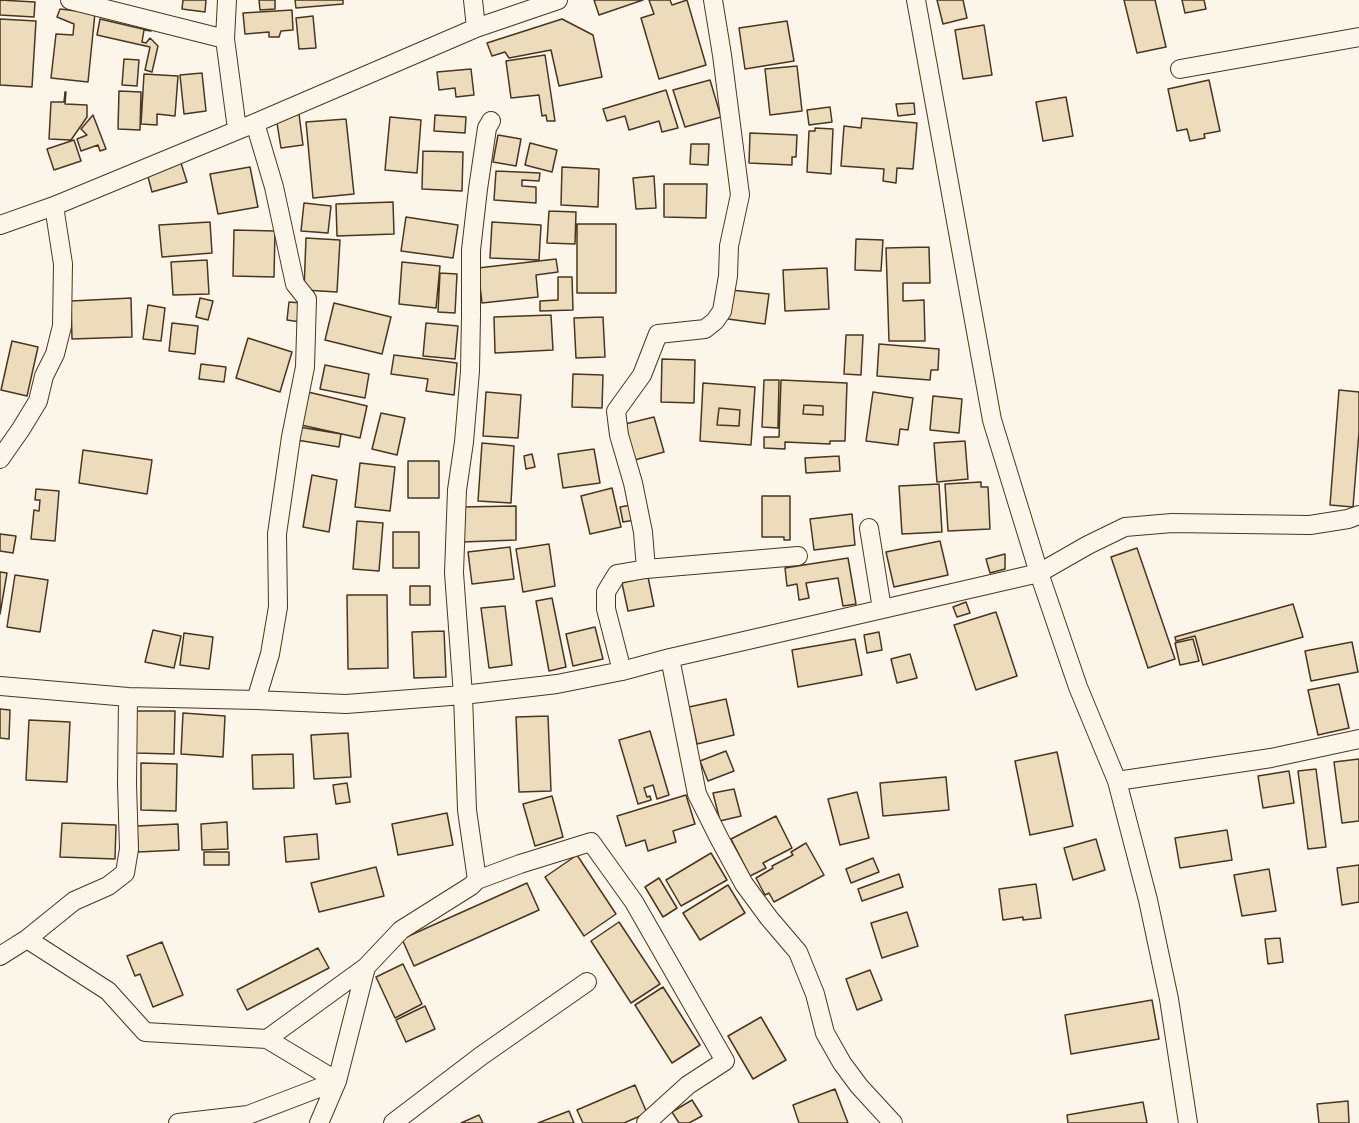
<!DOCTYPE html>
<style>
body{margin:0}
canvas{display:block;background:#fbf6e9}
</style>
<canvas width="1359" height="1123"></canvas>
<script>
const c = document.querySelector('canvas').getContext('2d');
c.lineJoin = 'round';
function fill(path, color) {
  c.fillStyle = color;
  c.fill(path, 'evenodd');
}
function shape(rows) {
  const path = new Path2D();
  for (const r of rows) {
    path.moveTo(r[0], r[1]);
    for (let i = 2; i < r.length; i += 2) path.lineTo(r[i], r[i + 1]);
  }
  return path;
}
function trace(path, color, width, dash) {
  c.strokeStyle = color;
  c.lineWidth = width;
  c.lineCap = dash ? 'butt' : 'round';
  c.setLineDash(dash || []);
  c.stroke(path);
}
const building = shape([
 [0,0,35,2,34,17,0,15,0,0],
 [183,0,206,0,205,12,182,9,183,0],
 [259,0,275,0,275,9,260,10,259,0],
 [295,0,343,0,343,4,296,8,295,0],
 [594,0,643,0,599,15,594,0],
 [649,0,670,0,672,5,687,0,706,65,659,79,641,18,654,14,649,0],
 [937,0,963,0,967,18,943,24,937,0],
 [1124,0,1155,0,1166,47,1137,53,1124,0],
 [1182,0,1204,0,1206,9,1185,13,1182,0],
 [60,9,95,13,88,82,51,78,56,34,73,35,74,24,57,17,60,9],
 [292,10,293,30,281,31,279,37,269,37,269,32,245,34,243,13,292,10],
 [313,16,316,48,299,49,296,18,313,16],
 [0,19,36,21,32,87,0,85,0,19],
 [100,19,151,31,144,30,142,42,146,43,150,38,158,46,152,72,145,70,150,47,97,35,100,19],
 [562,19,593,35,602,77,559,86,551,50,509,58,505,52,492,56,487,43,562,19],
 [787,21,794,61,745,69,739,28,787,21],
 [984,25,992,75,963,79,955,30,984,25],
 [545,55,555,121,547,121,546,115,542,116,539,95,511,98,506,61,545,55],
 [124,59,139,60,137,86,122,85,124,59],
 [797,66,802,111,770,115,765,69,797,66],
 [471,69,474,95,456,97,455,88,439,90,437,72,471,69],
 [202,73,206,111,184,114,180,75,202,73],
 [144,74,178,76,175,116,157,114,157,125,141,124,144,74],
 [710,80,721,117,685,127,673,90,710,80],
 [1209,80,1220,131,1204,134,1205,138,1190,141,1187,129,1177,131,1168,89,1209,80],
 [666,90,678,128,662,132,659,121,629,130,625,116,607,121,603,109,666,90],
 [119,91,141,92,140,130,118,129,119,91],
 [65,92,66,92,65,104,87,105,87,117,71,140,49,139,51,102,64,102,65,92],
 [1066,97,1073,136,1043,141,1036,102,1066,97],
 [914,103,915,114,898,116,896,104,914,103],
 [830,107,832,122,809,125,807,110,830,107],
 [299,114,303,145,281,148,276,117,299,114],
 [93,115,106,149,100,151,98,145,81,151,77,139,87,135,81,129,93,115],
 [435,115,466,117,465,133,434,131,435,115],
 [390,117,421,120,417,173,385,170,390,117],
 [862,118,917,123,913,169,897,168,896,183,883,181,884,169,841,166,844,126,861,128,862,118],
 [346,119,354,194,313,198,306,122,346,119],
 [815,128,833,129,831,174,807,172,809,131,815,131,815,128],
 [750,133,797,135,796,157,792,157,792,165,749,163,750,133],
 [498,135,521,139,516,166,493,162,498,135],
 [74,140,81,161,54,170,47,149,74,140],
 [530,143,557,150,552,172,525,165,530,143],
 [691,144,709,144,708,165,690,164,691,144],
 [423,151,463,152,462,191,422,189,423,151],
 [181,163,187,182,152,192,147,173,181,163],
 [250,167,258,207,218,214,210,174,250,167],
 [562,167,599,169,598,207,561,205,562,167],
 [496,171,540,173,539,181,522,180,522,186,536,187,536,203,494,200,496,171],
 [654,176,656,208,636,209,633,178,654,176],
 [664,184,707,184,706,218,664,217,664,184],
 [393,202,394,234,337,236,336,204,393,202],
 [304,203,331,206,328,233,301,231,304,203],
 [549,211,576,212,575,244,547,243,549,211],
 [406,217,458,225,453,258,401,251,406,217],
 [210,222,212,253,162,257,159,225,210,222],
 [492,222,541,225,539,260,490,258,492,222],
 [577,224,616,224,616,293,577,293,577,224],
 [234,230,275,231,274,277,233,276,234,230],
 [306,238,340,240,337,292,304,290,306,238],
 [856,239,883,240,881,271,855,270,856,239],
 [929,247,930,283,903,283,903,301,924,300,925,341,889,341,886,248,929,247],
 [556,259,558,272,536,275,538,297,482,303,478,268,556,259],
 [207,260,209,294,173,295,171,262,207,260],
 [402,262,440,266,436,308,399,304,402,262],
 [827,268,829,309,785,311,783,270,827,268],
 [440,273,457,274,455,313,438,312,440,273],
 [558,277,572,277,573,310,540,311,540,301,558,300,558,277],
 [731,290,769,294,765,324,728,319,731,290],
 [131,298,132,337,72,339,71,301,131,298],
 [200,298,213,301,208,320,196,317,200,298],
 [289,302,302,303,301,322,287,320,289,302],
 [334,303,391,317,382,354,325,340,334,303],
 [148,305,165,308,161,341,143,339,148,305],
 [551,315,553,350,495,353,494,317,551,315],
 [603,317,605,357,576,358,574,318,603,317],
 [172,323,198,326,195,354,169,351,172,323],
 [426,323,458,326,455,359,423,356,426,323],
 [846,335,863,335,861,375,844,374,846,335],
 [248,338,292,352,280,392,236,378,248,338],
 [12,341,38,347,27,396,1,390,12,341],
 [879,344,939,349,938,370,931,370,930,380,877,376,879,344],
 [394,355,457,363,454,395,426,391,428,379,391,374,394,355],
 [662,359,695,360,694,403,661,402,662,359],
 [201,364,226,367,224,382,199,379,201,364],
 [325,365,369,374,365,398,320,389,325,365],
 [573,374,603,375,602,408,572,407,573,374],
 [764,380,779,380,778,428,762,427,764,380],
 [781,380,847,383,845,441,830,441,830,444,785,442,785,449,764,448,764,437,779,437,781,380],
 [804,405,823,406,823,415,803,414,804,405],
 [703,383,755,387,751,445,700,441,703,383],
 [719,408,740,410,739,426,717,425,719,408],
 [1339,390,1359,392,1359,432,1353,507,1330,505,1339,390],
 [308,392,367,406,360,438,301,425,308,392],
 [486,392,521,395,518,438,483,436,486,392],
 [873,392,913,398,908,430,900,429,898,445,866,441,873,392],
 [933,396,962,399,959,433,930,430,933,396],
 [804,405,823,406,823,415,803,414,804,405],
 [719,408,740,410,739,426,717,425,719,408],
 [381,413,405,418,397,455,372,449,381,413],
 [654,417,664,452,631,461,621,425,654,417],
 [299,427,341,434,339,447,297,440,299,427],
 [965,441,968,479,937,482,934,443,965,441],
 [482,443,514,446,511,503,478,501,482,443],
 [594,449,600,483,563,488,558,454,594,449],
 [83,450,152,460,147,494,79,483,83,450],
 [532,454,535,467,526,469,524,456,532,454],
 [839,456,840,471,806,473,805,458,839,456],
 [408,461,439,461,439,498,408,498,408,461],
 [360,463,395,467,390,511,355,507,360,463],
 [312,475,337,480,329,532,303,527,312,475],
 [981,482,981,487,988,487,990,529,948,531,945,484,981,482],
 [939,484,942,532,902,534,899,486,939,484],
 [612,488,621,527,590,534,581,496,612,488],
 [36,489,59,491,55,541,31,539,34,510,39,511,40,500,35,500,36,489],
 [762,496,790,496,790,540,784,540,784,537,762,537,762,496],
 [632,505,635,520,623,522,620,507,632,505],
 [516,506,516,540,462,542,461,507,516,506],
 [852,514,855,545,814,550,810,519,852,514],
 [357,521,383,523,379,571,353,569,357,521],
 [393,532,419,532,419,568,393,568,393,532],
 [0,534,16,536,13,553,0,551,0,534],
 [940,541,948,575,894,587,886,552,940,541],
 [549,544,555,586,523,592,516,549,549,544],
 [510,547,514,579,472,584,468,552,510,547],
 [1137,548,1175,659,1148,668,1111,557,1137,548],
 [1005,554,1005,569,990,573,986,559,1005,554],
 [848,558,856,604,843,606,838,578,806,583,809,598,799,600,797,584,787,586,785,568,848,558],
 [0,572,7,573,0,614,0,572],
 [15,575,48,580,40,632,7,627,15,575],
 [648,577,654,606,628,611,622,583,648,577],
 [410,586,430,586,430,605,410,605,410,586],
 [347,595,387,595,388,668,348,669,347,595],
 [552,598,566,667,549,671,536,601,552,598],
 [966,602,970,613,957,617,953,607,966,602],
 [1293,604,1303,637,1203,665,1195,636,1176,641,1175,637,1293,604],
 [505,606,512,665,489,668,481,608,505,606],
 [996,612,1017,676,976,690,954,625,996,612],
 [595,627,603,659,573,666,566,634,595,627],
 [153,630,181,636,174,668,145,662,153,630],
 [444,631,446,677,414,678,412,632,444,631],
 [879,632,882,650,867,653,864,635,879,632],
 [184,633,213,637,209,669,180,665,184,633],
 [855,639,862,675,798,687,792,650,855,639],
 [1193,639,1199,661,1180,665,1175,643,1193,639],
 [1352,642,1358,672,1311,681,1305,651,1352,642],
 [910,654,917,678,897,683,891,659,910,654],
 [1339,684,1349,728,1318,735,1308,690,1339,684],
 [726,699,734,735,697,744,689,707,726,699],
 [0,709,10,710,9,739,0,738,0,709],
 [135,711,175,711,174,754,135,753,135,711],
 [183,713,225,716,223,757,181,754,183,713],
 [548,716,551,791,519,792,516,717,548,716],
 [29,720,70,722,67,782,26,780,29,720],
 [650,731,669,795,657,799,653,785,644,788,647,797,650,796,651,800,638,804,619,740,650,731],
 [348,733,351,777,314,779,311,735,348,733],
 [726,751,734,771,708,781,700,761,726,751],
 [1057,752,1073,826,1030,835,1015,761,1057,752],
 [293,754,294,788,253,789,252,755,293,754],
 [1359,759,1359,821,1342,823,1334,762,1359,759],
 [141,763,177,764,176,811,141,810,141,763],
 [1316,769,1326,847,1308,849,1298,771,1316,769],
 [1289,771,1294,803,1263,808,1258,776,1289,771],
 [946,777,949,810,883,816,880,783,946,777],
 [347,783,350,802,336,804,333,785,347,783],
 [734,789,741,816,720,821,713,793,734,789],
 [857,792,869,838,840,845,828,799,857,792],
 [686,795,695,824,673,831,676,842,648,851,645,840,626,846,617,816,686,795],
 [552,796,563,837,535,846,523,804,552,796],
 [447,813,453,845,398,855,392,824,447,813],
 [776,816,792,848,763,863,766,868,750,876,731,839,776,816],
 [227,822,228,849,202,850,201,824,227,822],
 [62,823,116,825,115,859,60,857,62,823],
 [178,824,179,850,138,852,137,826,178,824],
 [1227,830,1232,860,1180,868,1175,838,1227,830],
 [317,834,319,859,286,862,284,837,317,834],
 [1096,839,1105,870,1073,880,1064,848,1096,839],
 [806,843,824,875,774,902,769,893,765,895,756,878,773,868,772,866,793,855,791,852,806,843],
 [204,852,229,852,229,865,204,865,204,852],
 [711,853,727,880,681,906,666,880,711,853],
 [577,855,616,914,584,936,545,877,577,855],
 [873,858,879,872,851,883,846,869,873,858],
 [1359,865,1359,902,1342,905,1337,868,1359,865],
 [376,867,384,896,319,912,311,883,376,867],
 [1269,869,1276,911,1242,916,1234,875,1269,869],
 [899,874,903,887,862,901,858,889,899,874],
 [659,878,677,908,663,917,645,887,659,878],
 [527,883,539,910,414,966,402,939,527,883],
 [1036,884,1041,918,1023,920,1023,917,1003,920,999,889,1036,884],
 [728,885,745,913,700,940,683,913,728,885],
 [907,912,918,946,882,958,871,923,907,912],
 [619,922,660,984,631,1003,591,941,619,922],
 [1280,938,1283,962,1268,964,1265,939,1280,938],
 [162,942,183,995,153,1007,140,974,135,976,127,956,162,942],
 [318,948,329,968,247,1010,237,990,318,948],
 [403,964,422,1004,395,1018,376,977,403,964],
 [870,970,882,1000,857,1010,846,979,870,970],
 [663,987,700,1045,672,1063,635,1005,663,987],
 [1152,1000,1159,1039,1071,1054,1065,1015,1152,1000],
 [425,1006,435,1029,406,1042,396,1020,425,1006],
 [761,1017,786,1060,753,1079,728,1036,761,1017],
 [635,1085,647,1113,624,1123,583,1123,577,1110,635,1085],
 [835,1089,848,1123,799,1123,793,1105,835,1089],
 [692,1100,702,1116,689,1123,679,1123,672,1112,692,1100],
 [1348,1101,1349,1123,1319,1123,1317,1104,1348,1101],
 [1143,1102,1147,1123,1068,1123,1067,1115,1143,1102],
 [569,1111,574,1123,538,1123,569,1111],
 [479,1115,483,1123,461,1123,479,1115]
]);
fill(building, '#ecdcbc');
trace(building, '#4a3520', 1.5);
const street = shape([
 [70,0,225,39],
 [227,0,225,39,237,129],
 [473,0,476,28],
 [916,0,992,420,1039,573,1078,687,1117,781,1148,900,1169,999,1188,1123],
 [1180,69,1359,37],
 [255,123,274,187,295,284,307,299,305,367,291,437,277,534,278,607,270,654,256,700],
 [0,225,54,206,255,123,476,28,558,0],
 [0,459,21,429,38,401,44,376,55,354,62,326,63,264,54,206],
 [869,528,882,609],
 [646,569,643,532,633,483,619,435,616,411,642,375,658,334,705,329,715,321,722,311,728,276,729,246,740,195,722,55,713,0],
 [670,658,697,794,719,838,744,884,769,918,798,952,815,994,825,1033,842,1063,859,1086,893,1123],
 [622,671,606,609,606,592,617,574,646,569,798,556],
 [0,686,128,697,256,700,346,704,463,695,557,684,622,671,670,658,1039,573,1088,545,1125,527,1172,523,1310,525,1348,519,1359,515],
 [1117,781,1271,758,1359,739],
 [477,880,467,810,463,695,454,573,457,490,464,442,470,371,471,315,471,250,478,189,487,128,491,121],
 [27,939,108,991,145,1032,267,1039,366,967],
 [0,956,27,939,74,901,108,886,125,873,129,849,127,784,128,697],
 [178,1123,248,1115,337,1081,267,1039],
 [319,1123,337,1081,366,967,401,930,471,886,477,880,520,864,591,842,634,902,725,1061,688,1085,646,1123],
 [393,1123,481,1056,587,982]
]);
trace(street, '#4a3520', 20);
trace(street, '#fbf6e9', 18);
</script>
